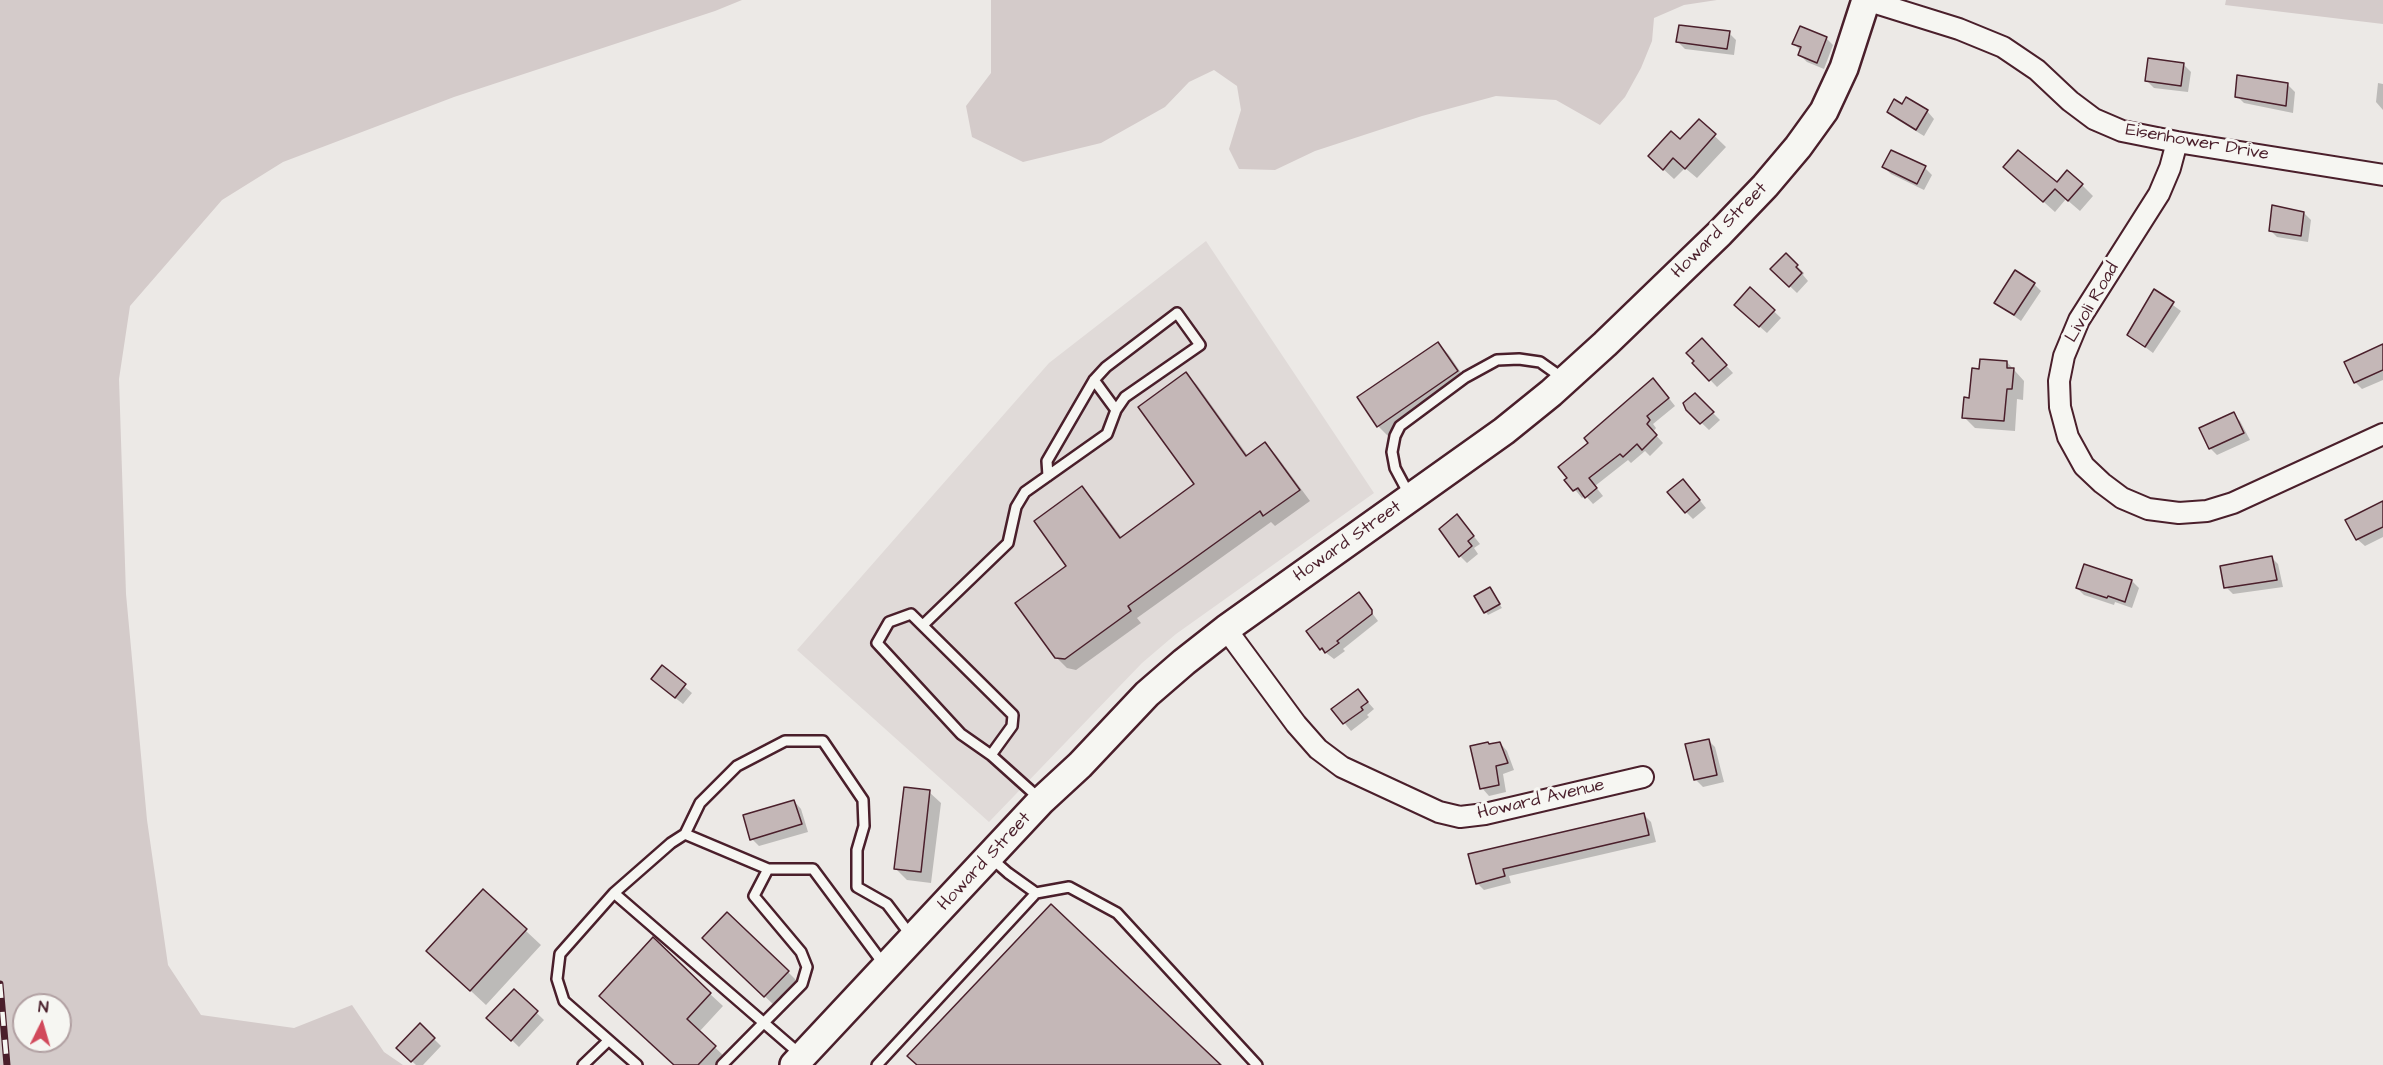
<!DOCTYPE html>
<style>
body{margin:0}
#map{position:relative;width:2383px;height:1065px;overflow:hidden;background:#ece9e6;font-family:"Architects Daughter",sans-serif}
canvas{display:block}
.north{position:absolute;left:12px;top:993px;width:60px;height:60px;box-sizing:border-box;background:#f6f6f2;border:2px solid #b1a0a2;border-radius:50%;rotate:5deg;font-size:16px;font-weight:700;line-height:24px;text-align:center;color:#4a1f2b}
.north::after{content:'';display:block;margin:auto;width:21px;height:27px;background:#d1495b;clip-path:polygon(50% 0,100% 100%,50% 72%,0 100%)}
</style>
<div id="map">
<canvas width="2383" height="1065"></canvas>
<div class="north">N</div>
</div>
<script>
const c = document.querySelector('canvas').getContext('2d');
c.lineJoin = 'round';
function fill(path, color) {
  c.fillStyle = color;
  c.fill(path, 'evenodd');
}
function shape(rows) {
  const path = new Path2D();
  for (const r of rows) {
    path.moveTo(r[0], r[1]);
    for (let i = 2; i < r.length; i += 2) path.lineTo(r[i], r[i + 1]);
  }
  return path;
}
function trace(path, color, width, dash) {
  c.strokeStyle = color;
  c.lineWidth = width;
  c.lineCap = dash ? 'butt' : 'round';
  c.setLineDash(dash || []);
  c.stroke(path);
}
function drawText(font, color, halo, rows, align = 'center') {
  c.font = font + ' "Architects Daughter",sans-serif';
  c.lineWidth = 6;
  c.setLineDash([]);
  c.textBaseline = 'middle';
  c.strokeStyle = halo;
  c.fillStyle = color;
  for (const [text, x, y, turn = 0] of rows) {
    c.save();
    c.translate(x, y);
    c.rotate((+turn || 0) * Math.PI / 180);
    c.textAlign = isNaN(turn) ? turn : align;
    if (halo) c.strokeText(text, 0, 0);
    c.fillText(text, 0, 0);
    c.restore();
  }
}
fill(shape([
 [1206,241,1374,493,1176,634,1142,663,989,822,797,650,1049,363]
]), '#e0dad8');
fill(shape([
 [0,0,742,0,715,11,454,97,283,162,222,200,130,306,119,379,126,594,147,820,168,965,201,1015,294,1028,352,1005,384,1052,403,1065,0,1065],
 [24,1005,60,1005,60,1041,24,1041],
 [991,0,1717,0,1684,5,1654,18,1652,41,1641,68,1625,97,1600,125,1556,100,1496,96,1422,116,1315,151,1275,170,1239,169,1229,149,1241,110,1237,86,1214,70,1189,82,1165,107,1101,143,1023,162,972,137,966,106,991,73],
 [2226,0,2383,0,2383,24,2225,5]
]), '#d4cbca');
fill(shape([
 [1729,33,1736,40,1734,55,1685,49,1678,42],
 [1826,38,1833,45,1824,69,1807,62,1800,55,1801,51,1794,44],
 [2183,64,2191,72,2188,92,2154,88,2147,81],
 [2378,83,2383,84,2383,110,2376,102],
 [2288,85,2295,92,2293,113,2244,103,2237,96],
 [1902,106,1927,111,1934,119,1924,136,1896,119,1888,111],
 [1699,121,1726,147,1697,178,1685,168,1674,179,1661,167],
 [1884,167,1925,168,1932,175,1924,190,1891,174],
 [2016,177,2082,185,2093,196,2080,211,2066,199,2055,212],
 [2304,213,2311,220,2308,242,2277,237,2270,230],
 [1786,255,1804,273,1803,275,1808,281,1797,293,1772,269],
 [2034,284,2041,291,2021,321,1996,303],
 [1750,289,1781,318,1767,333,1743,312],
 [2155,292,2181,311,2153,353,2129,335],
 [1438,343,1449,355,1468,383,1389,437,1378,426],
 [1709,347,1733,373,1717,387,1694,363],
 [2383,351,2383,380,2362,389,2355,382],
 [2007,362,2024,381,2023,400,2017,399,2015,431,1975,428,1964,417,1971,399],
 [1186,374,1197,385,1248,456,1265,444,1276,455,1310,501,1275,526,1271,522,1137,618,1141,623,1076,670,1067,668,1056,657,1082,488,1093,499,1122,538,1196,485],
 [1660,387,1675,406,1653,424,1656,428,1653,432,1663,443,1650,456,1645,451,1631,463,1628,460,1595,486,1603,496,1593,504,1585,495,1582,498,1567,480],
 [1695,395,1720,420,1709,430,1687,409],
 [2233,414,2240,421,2250,440,2217,455,2210,448],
 [1690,488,1706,508,1693,519,1686,512],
 [2383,503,2383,537,2365,546,2357,539],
 [1464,524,1480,544,1474,548,1478,554,1467,563,1460,556],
 [2271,557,2278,564,2283,587,2233,594,2226,587],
 [2132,581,2139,588,2132,608,2115,602,2114,605,2084,595,2077,588],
 [1490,589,1502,608,1488,615,1476,597],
 [1358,594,1378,621,1343,649,1345,651,1334,659,1321,649],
 [662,668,692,693,683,704,660,686],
 [1358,691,1374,709,1367,715,1369,717,1351,731,1334,710],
 [1708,740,1715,747,1724,782,1703,787,1695,779],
 [1500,743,1507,751,1514,770,1503,774,1506,792,1489,796,1482,788,1490,746],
 [929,792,941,803,931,883,907,880,896,869],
 [794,801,801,809,808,832,759,846,752,839],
 [1643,814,1651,822,1656,842,1509,876,1511,883,1484,890,1477,883,1470,856],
 [483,891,541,945,486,1005,443,965],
 [715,949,788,972,799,983,776,1007],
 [514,991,544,1020,519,1047,489,1018],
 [710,994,723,1006,699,1032,727,1059,722,1065,675,1065,614,1008],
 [420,1025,441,1046,423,1065,416,1065,398,1048]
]), '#0003');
const building = shape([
 [1679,25,1730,31,1727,49,1676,42,1679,25],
 [1800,26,1827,37,1817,63,1798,55,1801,47,1792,44,1800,26],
 [2148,58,2184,63,2181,86,2145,81,2148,58],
 [2237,75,2288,83,2286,106,2235,97,2237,75],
 [1906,97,1928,110,1916,130,1887,112,1894,99,1902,104,1906,97],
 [1699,119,1716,134,1685,169,1673,158,1663,170,1648,156,1671,131,1680,139,1699,119],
 [1891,150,1926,166,1917,184,1882,167,1891,150],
 [2018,150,2057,182,2067,170,2083,184,2068,201,2055,189,2043,202,2003,167,2018,150],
 [2272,205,2304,212,2301,236,2269,231,2272,205],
 [1786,253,1798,265,1796,267,1802,273,1789,287,1770,269,1786,253],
 [2015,270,2035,283,2014,315,1994,303,2015,270],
 [1750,287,1775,310,1759,327,1734,305,1750,287],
 [2154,289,2174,302,2145,347,2127,335,2154,289],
 [1702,338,1727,365,1709,381,1692,363,1694,361,1686,353,1702,338],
 [1438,342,1458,371,1377,427,1357,397,1438,342],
 [2383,344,2383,370,2354,383,2344,362,2383,344],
 [1980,359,2007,361,2007,368,2014,368,2012,389,2007,389,2004,421,1962,418,1964,397,1969,398,1972,368,1979,369,1980,359],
 [1186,372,1246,456,1265,442,1300,490,1263,516,1260,511,1128,606,1131,611,1065,659,1055,658,1015,603,1066,566,1034,521,1082,486,1120,538,1194,484,1138,407,1186,372],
 [1653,378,1669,398,1647,416,1650,420,1647,424,1657,435,1642,450,1637,444,1623,457,1620,454,1589,478,1597,488,1585,498,1578,488,1573,491,1564,480,1567,478,1558,467,1588,443,1584,438,1653,378],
 [1695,393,1714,412,1700,424,1686,410,1683,403,1695,393],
 [2234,412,2244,433,2209,449,2199,428,2234,412],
 [1683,479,1700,500,1685,513,1667,492,1683,479],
 [2383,501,2383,527,2356,540,2345,520,2383,501],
 [1457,514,1474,536,1468,541,1472,546,1459,557,1439,529,1457,514],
 [2272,556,2277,580,2224,588,2220,566,2272,556],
 [2084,564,2132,580,2125,602,2108,596,2107,598,2076,588,2084,564],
 [1490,587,1500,604,1484,613,1474,596,1490,587],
 [1359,592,1372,610,1372,614,1337,641,1339,643,1325,653,1322,648,1320,650,1306,631,1359,592],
 [662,665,686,684,675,698,651,679,662,665],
 [1358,689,1368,702,1361,707,1363,710,1343,724,1331,709,1358,689],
 [1709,739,1717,775,1694,780,1685,744,1709,739],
 [1488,742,1489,744,1500,742,1508,763,1496,766,1499,785,1480,789,1470,746,1488,742],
 [904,787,930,790,921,872,894,869,904,787],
 [794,800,802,824,750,840,743,815,794,800],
 [1644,813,1649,835,1503,869,1505,876,1476,884,1468,854,1644,813],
 [483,889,527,929,470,991,426,951,483,889],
 [1051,904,1221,1065,917,1065,907,1056,1051,904],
 [727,912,789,971,764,997,702,938,727,912],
 [653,937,711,993,687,1019,716,1046,698,1065,674,1065,599,996,653,937],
 [514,989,538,1011,511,1041,486,1018,514,989],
 [420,1023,435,1038,411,1062,396,1048,420,1023]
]);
fill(building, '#c4b7b7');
trace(building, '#4a1f2b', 1.5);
const lane = shape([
 [1094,380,1116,410],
 [1410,496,1395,468,1392,452,1395,436,1400,426,1466,377,1497,360,1519,359,1540,362,1564,379],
 [923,625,1008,543,1016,507,1025,492,1107,434,1116,410,1125,397,1200,345,1177,313,1106,367,1094,380,1047,461,1048,476],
 [991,755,1012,726,1013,715,911,614,889,622,877,643,961,734,991,755,1040,799],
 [685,834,700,803,737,766,785,741,823,741,863,800,864,826,857,850,857,887,887,904,912,937],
 [991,858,1008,873,1036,893],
 [614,893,801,1055],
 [583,1065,608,1041],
 [637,1065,564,1001,557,979,560,954,614,893,671,843,685,834,768,869],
 [722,1065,802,984,807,967,801,952,754,896,768,869,813,869,885,966],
 [877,1065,1036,893,1069,887,1117,913,1257,1065]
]);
const street = shape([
 [1866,0,1959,29,2003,47,2037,70,2070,101,2094,119,2122,131,2177,142,2383,175],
 [2177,142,2170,168,2159,194,2079,320,2064,356,2059,381,2060,407,2068,437,2084,466,2102,483,2122,498,2148,509,2179,513,2207,511,2233,503,2383,434],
 [1226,629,1296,724,1318,749,1342,767,1439,812,1460,817,1485,814,1643,777]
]);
const secondary = shape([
 [794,1065,1041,801,1080,765,1147,694,1184,662,1226,629,1504,431,1551,393,1605,344,1720,233,1765,186,1798,147,1824,111,1844,68,1866,0]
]);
trace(lane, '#4a1f2b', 14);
trace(street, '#4a1f2b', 24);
trace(secondary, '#4a1f2b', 32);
trace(lane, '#f6f6f2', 9);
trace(street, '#f6f6f2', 20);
trace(secondary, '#f6f6f2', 27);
const rail = shape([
 [0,984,7,1065]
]);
trace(rail, '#4a1f2b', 7);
trace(rail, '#f6f6f2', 4.5, [14]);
drawText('18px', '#4a1f2b', '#f6f6f2', [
 ["Eisenhower Drive",2197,143,10],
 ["Howard Street",1720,231,-45],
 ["Livoli Road",2093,303,-60],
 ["Howard Street",1348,542,-35],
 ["Howard Avenue",1541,800,-13],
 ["Howard Street",985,862,-47]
]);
</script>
